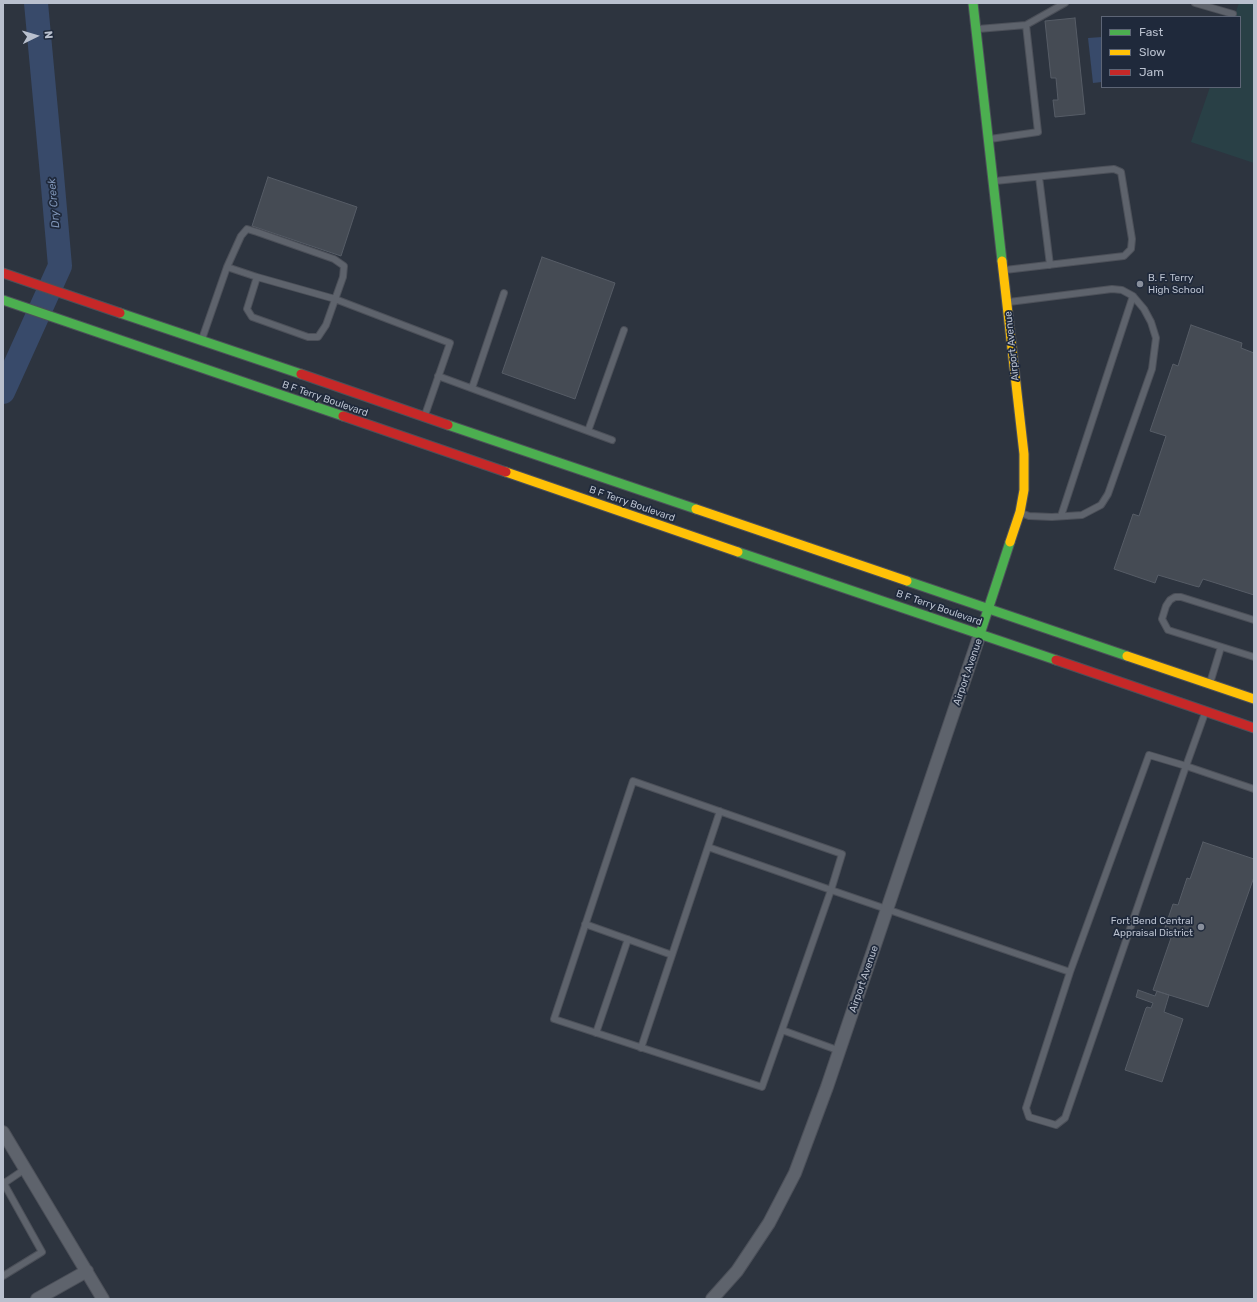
<!DOCTYPE html>
<style>
body{margin:0}
#map{position:relative;width:1257px;height:1302px;overflow:hidden;background:#2d343f;font-family:Rubik,sans-serif}
canvas{display:block}
.frame{position:absolute;inset:0;border:4px solid #b9c0ce;pointer-events:none}
.legend{position:absolute;left:1101px;top:16px;width:140px;height:72px;box-sizing:border-box;background:#1f293b;border:1px solid #5d6576;margin:0;padding:5px 7px;list-style:none;font-size:12px;color:#b9c0ce}
.legend li{display:flex;align-items:center;gap:8px;height:20px}
.legend b{width:20px;border:1px solid #5d6576}
.north{position:absolute;left:16px;top:16px;width:40px;height:40px;-webkit-text-stroke:3px #1f293b;paint-order:stroke;rotate:85deg;font-size:11px;font-weight:700;line-height:16px;text-align:center;color:#b9c0ce}
.north::after{content:'';display:block;margin:auto;width:14px;height:18px;background:#b9c0ce;clip-path:polygon(50% 0,100% 100%,50% 72%,0 100%)}
</style>
<div id="map">
<canvas width="1257" height="1302"></canvas>
<div class="frame"></div>
<ul class="legend">
<li><b style="height:5px;background:#4caf50"></b>Fast</li>
<li><b style="height:5px;background:#ffc107"></b>Slow</li>
<li><b style="height:5px;background:#c62828"></b>Jam</li>
</ul>
<div class="north">N</div>
</div>
<script>
const c = document.querySelector('canvas').getContext('2d');
c.lineJoin = 'round';
function fill(path, color) {
  c.fillStyle = color;
  c.fill(path, 'evenodd');
}
function shape(rows) {
  const path = new Path2D();
  for (const r of rows) {
    path.moveTo(r[0], r[1]);
    for (let i = 2; i < r.length; i += 2) path.lineTo(r[i], r[i + 1]);
  }
  return path;
}
function trace(path, color, width, dash) {
  c.strokeStyle = color;
  c.lineWidth = width;
  c.lineCap = dash ? 'butt' : 'round';
  c.setLineDash(dash || []);
  c.stroke(path);
}
function drawText(font, color, halo, rows, align = 'center') {
  c.font = font + ' Rubik,sans-serif';
  c.lineWidth = 3.5;
  c.setLineDash([]);
  c.textBaseline = 'middle';
  c.strokeStyle = halo;
  c.fillStyle = color;
  for (const [text, x, y, turn = 0] of rows) {
    c.save();
    c.translate(x, y);
    c.rotate((+turn || 0) * Math.PI / 180);
    c.textAlign = isNaN(turn) ? turn : align;
    if (halo) c.strokeText(text, 0, 0);
    c.fillText(text, 0, 0);
    c.restore();
  }
}
fill(shape([
 [1239,3,1254,3,1254,163,1191,142,1210,87,1240,87,1240,17,1234,17]
]), '#294046');
fill(shape([
 [1102,37,1102,82,1093,83,1088,38]
]), '#384a6a');
trace(shape([
 [3,392,60,266,51,164,36,3]
]), '#384a6a', 24);
const building = shape([
 [1075,18,1085,114,1055,117,1053,100,1058,100,1056,78,1051,78,1045,21,1075,18],
 [268,177,357,207,341,256,252,226,268,177],
 [542,257,615,283,575,399,502,373,542,257],
 [1191,325,1242,343,1241,348,1254,353,1254,595,1203,579,1199,587,1195,586,1158,575,1155,583,1114,569,1133,514,1139,516,1166,436,1150,431,1173,364,1178,366,1191,325],
 [1203,842,1254,859,1254,877,1208,1007,1153,990,1171,938,1163,933,1173,904,1178,905,1187,878,1190,879,1203,842],
 [1138,990,1155,996,1157,991,1169,995,1164,1012,1183,1019,1162,1082,1125,1070,1146,1008,1147,1007,1151,1008,1153,1003,1136,997,1138,990]
]);
fill(building, '#454b54');
trace(building, '#565c66', 1);
const lane = shape([
 [1195,3,1233,14],
 [1026,25,1065,3],
 [978,29,1026,25,1038,132,990,139],
 [1039,177,1050,265],
 [995,181,1103,170,1114,169,1121,172,1132,239,1131,249,1124,256,1005,270],
 [257,277,335,299,450,343,425,415],
 [1009,302,1112,289,1122,290,1133,296,1144,309,1151,322,1156,338,1152,369,1108,494,1101,505,1082,515,1052,517,1029,516,1021,513],
 [202,339,227,267,241,236,247,229,257,232,334,259,344,266,343,277,326,325,318,337,308,337,252,317,247,309,257,277,227,267],
 [438,376,612,440],
 [472,388,504,293],
 [588,431,624,330],
 [1061,516,1133,296],
 [1254,620,1181,597,1175,597,1170,600,1166,606,1162,619,1168,630,1254,657],
 [1210,683,1221,647],
 [1205,713,1186,766,1254,789],
 [1149,755,1186,766,1065,1118,1056,1125,1029,1117,1026,1108,1070,972,1149,755],
 [708,847,831,890,842,854,633,781,554,1019,762,1087,831,890,1070,972],
 [585,924,672,955],
 [782,1030,840,1051],
 [596,1033,628,939],
 [641,1048,720,811],
 [3,1182,42,1252,3,1276],
 [3,1184,25,1169]
]);
const street = shape([
 [3,1132,103,1299],
 [37,1299,87,1271],
 [712,1299,737,1271,769,1223,795,1173,827,1087,980,634]
]);
const fast = shape([
 [973,3,1002,261],
 [3,300,343,416],
 [120,313,301,374],
 [448,425,696,509],
 [738,552,1056,660],
 [907,581,1127,656],
 [980,634,1010,542]
]);
const slow = shape([
 [1002,261,1024,454,1024,490,1020,512,1010,542],
 [506,472,738,552],
 [696,509,907,581],
 [1127,656,1254,699]
]);
const jam = shape([
 [3,273,120,313],
 [301,374,448,425],
 [343,416,506,472],
 [1056,660,1254,728]
]);
trace(lane, '#4c5059', 8);
trace(street, '#4c5059', 14);
trace(fast, '#4c5059', 11);
trace(slow, '#4c5059', 11);
trace(jam, '#4c5059', 11);
trace(lane, '#5e636c', 6);
trace(street, '#5e636c', 12);
trace(fast, '#4caf50', 9);
trace(slow, '#ffc107', 9);
trace(jam, '#c62828', 9);
for (const [x, y, r, color] of [
 [1140,284,4,"#888f9c"],
 [1201,927,4,"#888f9c"]
]) {
  const dot = new Path2D();
  dot.arc(x, y, r, 0, 2 * Math.PI);
  c.fillStyle = color;
  c.fill(dot);
  trace(dot, '#1f293b', 1.5);
}
drawText('10px', '#b9c0ce', '#1f293b', [
 ["B. F. Terry",1148,278],
 ["High School",1148,290],
 ["Fort Bend Central",1193,921,"right"],
 ["Appraisal District",1193,933,"right"]
], 'left');
drawText('10px', '#b9c0ce', '#1f293b', [
 ["Airport Avenue",1012,346,-96],
 ["B F Terry Boulevard",325,399,19],
 ["B F Terry Boulevard",632,504,19],
 ["B F Terry Boulevard",939,608,19],
 ["Airport Avenue",968,672,-71],
 ["Airport Avenue",864,979,-71]
]);
drawText('italic 11px', '#7e94b7', '#1f293b', [
 ["Dry Creek",54,203,-95]
]);
</script>
